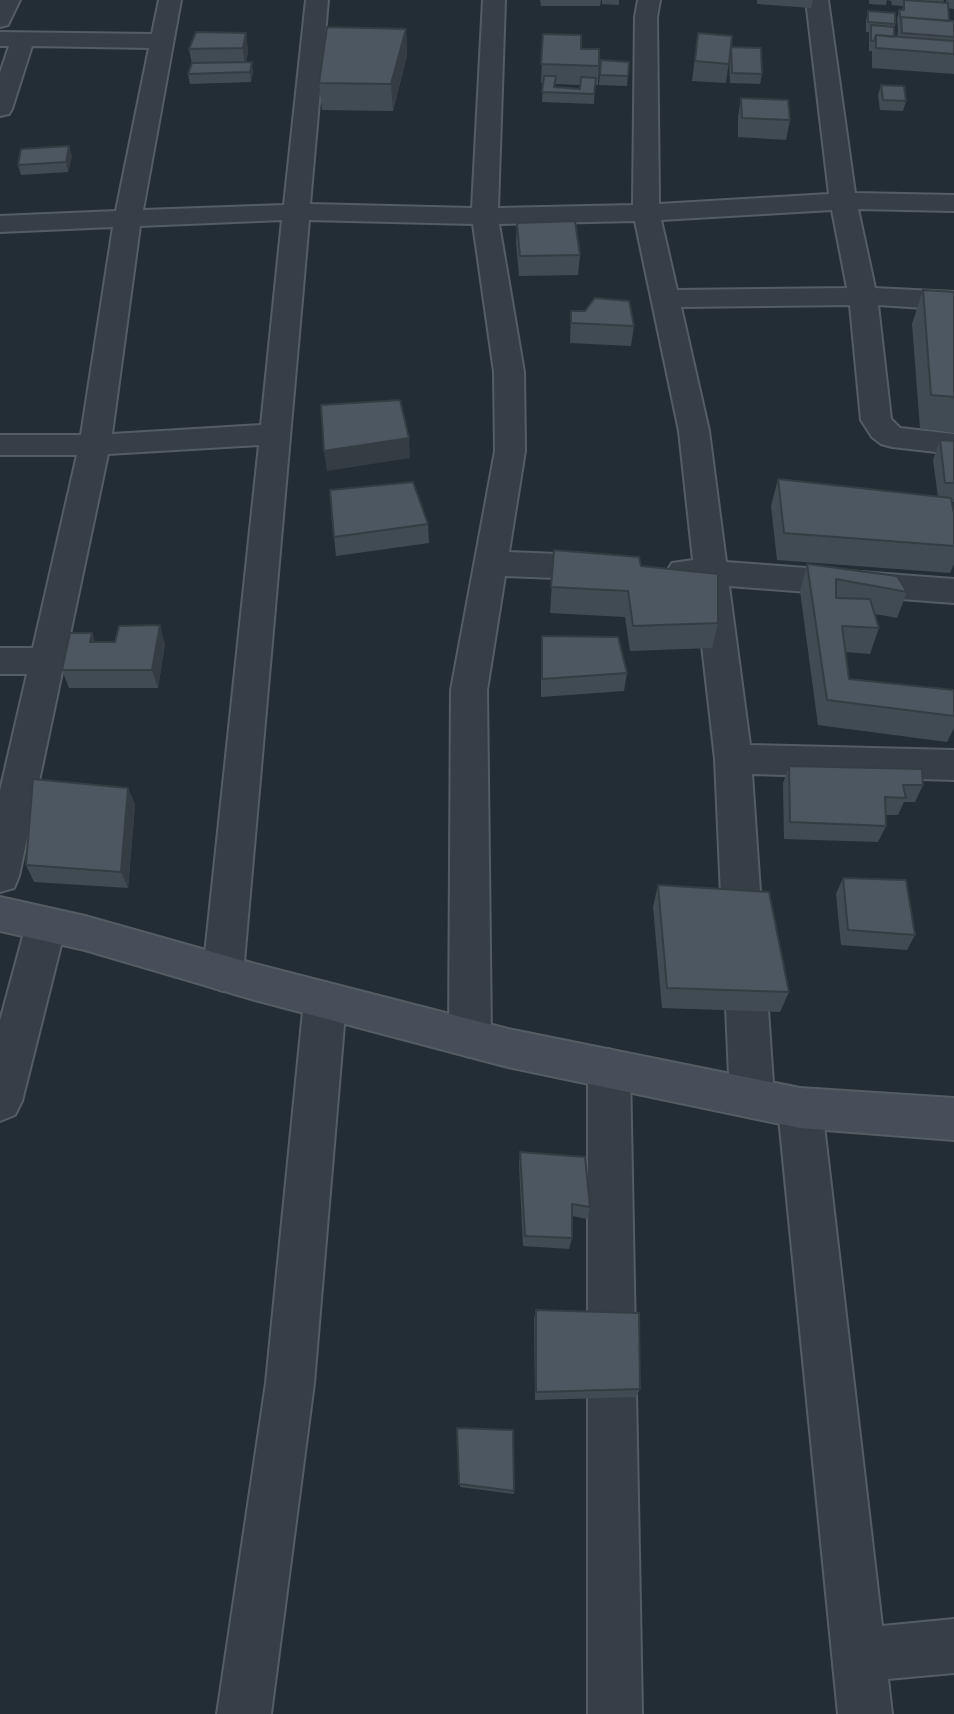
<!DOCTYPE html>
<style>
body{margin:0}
canvas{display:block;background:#232d36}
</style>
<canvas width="954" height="1714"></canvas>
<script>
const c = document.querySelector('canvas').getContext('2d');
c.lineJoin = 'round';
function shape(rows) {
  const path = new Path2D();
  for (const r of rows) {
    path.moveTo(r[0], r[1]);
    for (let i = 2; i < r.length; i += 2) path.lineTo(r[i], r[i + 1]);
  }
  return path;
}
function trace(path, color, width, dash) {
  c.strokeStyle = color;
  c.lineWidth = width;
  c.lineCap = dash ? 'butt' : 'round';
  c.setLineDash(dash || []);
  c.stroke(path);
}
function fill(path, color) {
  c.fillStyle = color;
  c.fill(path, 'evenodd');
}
const street = shape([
 [0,0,20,0,8,25,0,27,0,0],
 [159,0,181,0,143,210,284,205,306,0,328,0,310,204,472,208,483,0,505,0,498,208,633,205,635,17,638,0,660,0,657,17,659,204,829,194,806,0,828,0,855,193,954,195,954,211,858,209,875,288,954,292,954,310,878,305,891,419,900,428,954,434,954,454,892,447,881,444,872,437,861,420,850,305,681,307,709,431,726,562,954,579,954,603,729,586,750,745,954,750,954,780,752,774,774,1098,767,1112,752,1118,737,1112,730,1098,715,759,695,584,672,579,667,571,672,563,693,560,679,431,635,221,499,224,524,372,525,451,509,552,606,556,618,560,623,568,618,576,606,580,505,576,487,690,491,1038,485,1052,470,1057,455,1052,449,1038,451,690,495,451,494,372,473,224,309,220,243,973,237,986,223,991,209,986,203,973,259,445,108,454,19,876,14,888,0,892,0,791,27,674,0,674,0,648,33,648,77,455,0,455,0,435,81,435,113,227,0,232,0,216,116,211,149,48,32,46,12,109,9,114,0,116,0,73,9,46,0,46,0,32,152,34,159,0],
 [832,210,847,288,677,290,661,220,832,210],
 [282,220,261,425,112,434,140,226,282,220],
 [46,908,60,913,66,925,22,1101,15,1115,0,1121,0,1021,26,925,32,913,46,908],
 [325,982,340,988,346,1001,314,1383,271,1714,217,1714,266,1383,304,1001,310,988,325,982],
 [609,1049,624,1055,630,1069,642,1714,588,1714,588,1069,594,1055,609,1049],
 [800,1088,815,1094,822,1108,882,1626,954,1619,954,1673,888,1679,892,1714,838,1714,778,1108,785,1094,800,1088]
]);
const secondary = shape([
 [0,897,85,916,255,964,508,1029,800,1088,954,1098,954,1140,800,1128,508,1067,255,1000,85,950,0,931,0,897]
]);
trace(street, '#545d64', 4);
trace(secondary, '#545d64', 4);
fill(street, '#363f47');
fill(secondary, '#454e59');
fill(shape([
 [540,0,601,0,600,6,541,6],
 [602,0,619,0,619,5,602,4],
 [757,0,813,0,811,8,757,4],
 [869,0,944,0,943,3,947,3,946,0,954,0,954,9,948,8,949,21,954,21,954,74,872,68,872,51,869,51,869,32,866,32,866,21,868,11,895,24,894,37,897,37,898,30,897,20,899,10,902,10,903,6,892,5,891,1,887,0,886,5,869,4],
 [406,29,407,56,393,111,322,110,319,83],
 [246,33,248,52,246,62,253,72,251,82,190,84,188,74,192,64,189,49],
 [698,33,731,47,762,74,760,84,730,83,729,61,726,83,692,81],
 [543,34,581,49,599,66,598,85,595,85,594,104,542,102,543,83,541,83],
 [555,84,580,85,580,89,555,87],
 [601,60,629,62,627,86,599,85],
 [881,85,906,101,903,111,880,110,878,95],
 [741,98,790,120,786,140,738,137,738,117],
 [72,156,68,172,21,175,18,165],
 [517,223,580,255,578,275,519,276,516,242],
 [923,290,954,292,954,433,920,428,912,324],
 [571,311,634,326,631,346,570,343],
 [940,440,954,441,954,502,952,502,954,513,954,564,950,573,777,560,771,506,778,479,938,497,933,460],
 [428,524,429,543,336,556,334,537],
 [554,550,641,566,718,623,712,648,630,651,625,617,550,613],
 [807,564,907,592,897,618,875,614,879,628,870,654,845,652,849,679,954,690,954,728,947,742,818,725,800,591],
 [92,633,95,642,165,644,158,688,69,688,62,670],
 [542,636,627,673,624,691,541,697,541,655],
 [789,766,923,785,915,802,904,802,898,815,885,815,886,826,878,842,784,839,783,783],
 [128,788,135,805,128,888,34,882,26,865],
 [843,878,915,935,907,950,841,945,836,894],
 [658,885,789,992,780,1012,662,1008,653,907],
 [520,1152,590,1207,587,1219,572,1216,572,1238,569,1249,523,1246,519,1164],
 [536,1310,640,1389,636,1397,535,1400,534,1319],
 [457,1428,514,1491,514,1494,460,1487]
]), '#414b53');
fill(shape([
 [406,29,407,56,393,111,391,84],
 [246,33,248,52,245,67,243,48],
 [252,62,253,72,251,82,250,72],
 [69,146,72,156,68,172,66,162],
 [409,438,410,458,327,471,324,451],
 [160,625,165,644,158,688,152,670],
 [92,633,98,651,90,642],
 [128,788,135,805,128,888,121,872]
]), '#353d44');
const building = shape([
 [904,0,948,3,949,21,901,17,901,20,899,10,904,10,904,0],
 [868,11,895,13,895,24,868,22,868,11],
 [901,17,954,21,954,37,902,33,901,17],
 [871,25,894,27,894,37,876,35,874,41,871,41,871,25],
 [327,27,406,29,391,84,319,83,327,27],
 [196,32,246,33,243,48,189,49,196,32],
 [698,33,732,36,729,64,695,61,698,33],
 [543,34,581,35,581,49,599,49,599,66,541,64,543,34],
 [876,35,954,41,954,54,876,48,876,35],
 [731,47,761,48,762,74,732,73,731,47],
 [601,60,629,62,628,76,600,75,601,60],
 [252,62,250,72,188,74,192,63,252,62],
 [544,76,556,76,554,87,580,89,581,77,596,78,594,94,542,92,544,76],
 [881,85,904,86,906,101,883,100,881,85],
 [741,98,788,100,790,120,742,118,741,98],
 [69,146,66,162,18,165,21,149,69,146],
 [575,221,580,255,520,256,517,223,575,221],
 [923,290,954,292,954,397,931,395,923,290],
 [595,298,629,301,634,326,571,323,571,311,585,311,595,298],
 [400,400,409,438,324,451,321,405,400,400],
 [940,440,954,441,954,483,945,483,940,440],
 [778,479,951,498,954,513,954,546,784,533,778,479],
 [413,482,428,524,334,537,330,490,413,482],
 [554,550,639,557,641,566,718,574,718,623,633,626,628,591,551,587,554,550],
 [807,564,897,576,907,592,836,579,836,598,870,599,879,628,842,626,849,679,954,690,954,716,827,700,807,564],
 [160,625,152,670,62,670,70,633,92,633,90,642,115,642,119,626,160,625],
 [542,636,618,637,627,673,542,679,542,636],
 [789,766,922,769,923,785,903,785,906,798,885,797,886,826,790,822,789,766],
 [33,779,128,788,121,872,26,865,33,779],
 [843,878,906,880,915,935,848,930,843,878],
 [658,885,769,892,789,992,667,988,658,885],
 [520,1152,585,1157,590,1207,572,1204,572,1238,525,1236,520,1152],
 [536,1310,639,1313,640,1389,536,1392,536,1310],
 [457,1428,513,1430,514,1491,459,1484,457,1428]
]);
fill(building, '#4c5761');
trace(building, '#353d44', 2);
</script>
